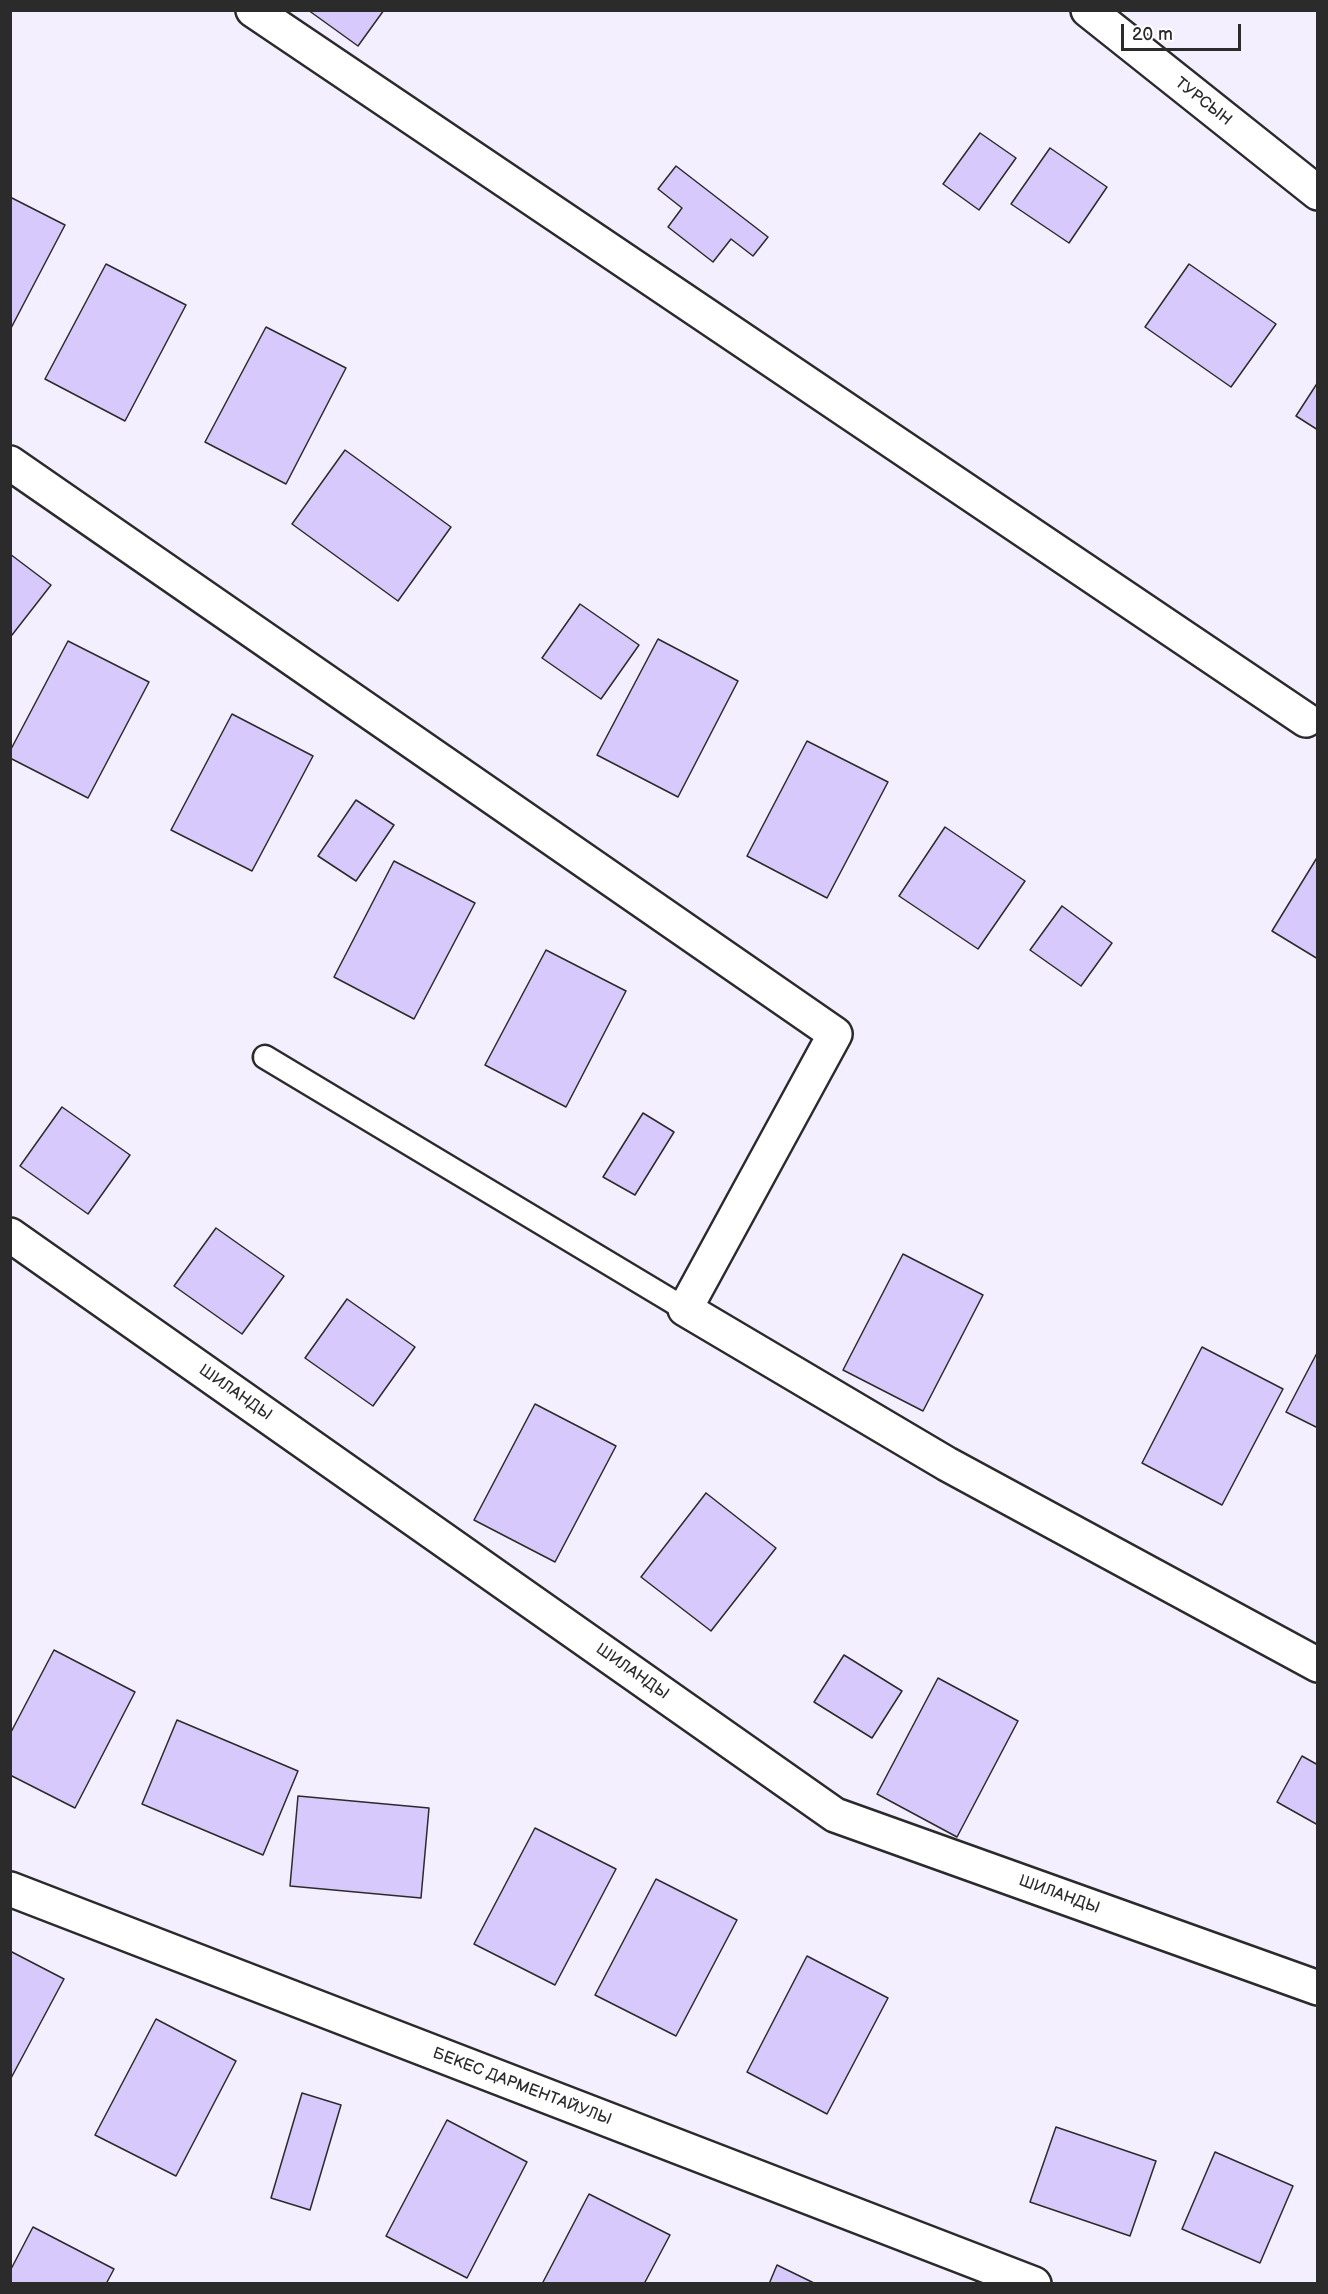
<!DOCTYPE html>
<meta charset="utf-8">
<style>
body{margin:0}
#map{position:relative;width:1328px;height:2294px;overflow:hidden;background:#f3effe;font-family:"Balsamiq Sans",sans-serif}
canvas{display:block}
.frame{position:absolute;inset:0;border:12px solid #2b2b2b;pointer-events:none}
.scale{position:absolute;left:1121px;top:24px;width:120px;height:27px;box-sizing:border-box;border:3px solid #2b2b2b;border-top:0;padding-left:8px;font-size:18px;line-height:21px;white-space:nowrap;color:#2b2b2b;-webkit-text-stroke:4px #fff;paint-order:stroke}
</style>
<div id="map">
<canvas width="1328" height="2294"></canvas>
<div class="frame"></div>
<div class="scale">20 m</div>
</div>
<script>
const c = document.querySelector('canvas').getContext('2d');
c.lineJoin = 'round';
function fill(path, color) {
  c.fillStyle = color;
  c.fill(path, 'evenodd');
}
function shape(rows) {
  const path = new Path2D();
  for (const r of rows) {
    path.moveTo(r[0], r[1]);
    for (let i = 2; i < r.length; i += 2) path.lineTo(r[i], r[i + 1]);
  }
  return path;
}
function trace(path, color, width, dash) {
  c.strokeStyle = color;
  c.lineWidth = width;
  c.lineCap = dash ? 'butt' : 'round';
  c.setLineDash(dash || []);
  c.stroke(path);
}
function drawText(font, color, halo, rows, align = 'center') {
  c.font = font + ' "Balsamiq Sans",sans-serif';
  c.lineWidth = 4.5;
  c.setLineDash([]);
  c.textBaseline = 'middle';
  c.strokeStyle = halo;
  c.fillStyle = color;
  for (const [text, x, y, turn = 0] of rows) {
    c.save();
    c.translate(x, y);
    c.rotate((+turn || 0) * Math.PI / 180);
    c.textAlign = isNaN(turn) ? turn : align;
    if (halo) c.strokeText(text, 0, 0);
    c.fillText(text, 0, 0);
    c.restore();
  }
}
const building = shape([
 [308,10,384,10,358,46,308,10],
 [980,133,1016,158,979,210,943,184,980,133],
 [1050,148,1107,187,1069,243,1011,204,1050,148],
 [676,166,768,237,753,256,731,239,713,262,668,227,682,208,658,189,676,166],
 [10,197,65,225,10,330,10,197],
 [106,264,186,305,125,421,45,379,106,264],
 [1189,264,1276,324,1231,387,1145,327,1189,264],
 [266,327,346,368,286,484,205,442,266,327],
 [1318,382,1318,430,1296,416,1318,382],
 [345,450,451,527,398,601,292,524,345,450],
 [10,554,51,585,12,635,10,634,10,554],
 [580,604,639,645,601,699,542,658,580,604],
 [658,639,738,681,678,797,597,755,658,639],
 [68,641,149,682,88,798,10,758,10,751,68,641],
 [232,714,313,756,252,871,171,830,232,714],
 [807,741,888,782,827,898,747,856,807,741],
 [356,800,394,825,356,881,318,856,356,800],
 [945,827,1025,881,978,949,899,896,945,827],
 [1318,856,1318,959,1272,931,1318,856],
 [394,861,475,903,414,1019,334,977,394,861],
 [1062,906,1112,943,1081,986,1030,950,1062,906],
 [546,950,626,991,566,1107,485,1065,546,950],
 [62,1107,130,1155,88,1214,20,1166,62,1107],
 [643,1113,674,1132,635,1195,603,1177,643,1113],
 [216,1228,284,1276,242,1334,174,1286,216,1228],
 [903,1254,983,1295,923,1411,843,1370,903,1254],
 [347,1299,415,1347,373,1406,305,1358,347,1299],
 [1202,1347,1283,1389,1222,1505,1142,1463,1202,1347],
 [1318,1351,1318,1428,1286,1412,1318,1351],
 [535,1404,616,1446,555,1562,474,1520,535,1404],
 [706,1493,776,1548,711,1631,641,1577,706,1493],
 [54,1650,135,1692,75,1808,10,1775,10,1734,54,1650],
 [844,1655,902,1691,872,1738,814,1702,844,1655],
 [938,1678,1018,1721,957,1837,877,1794,938,1678],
 [177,1720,298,1771,263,1855,142,1804,177,1720],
 [1302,1756,1318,1765,1318,1825,1277,1802,1302,1756],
 [298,1796,429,1808,421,1898,290,1886,298,1796],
 [535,1828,616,1869,555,1985,474,1944,535,1828],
 [656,1879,737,1920,676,2036,595,1995,656,1879],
 [10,1951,64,1979,10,2080,10,1951],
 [807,1956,888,1998,827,2114,747,2072,807,1956],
 [156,2019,236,2061,176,2176,95,2135,156,2019],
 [302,2093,341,2105,310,2210,271,2198,302,2093],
 [447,2120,527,2162,467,2278,386,2236,447,2120],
 [1056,2127,1156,2161,1130,2236,1030,2202,1056,2127],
 [1215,2152,1293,2186,1260,2263,1182,2229,1215,2152],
 [589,2194,670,2235,644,2284,542,2284,589,2194],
 [33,2227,114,2269,106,2284,10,2284,10,2271,33,2227],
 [777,2265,816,2284,769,2284,777,2265]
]);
fill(building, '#d7c9fb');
trace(building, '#2b2b2b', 1.5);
const service = shape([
 [265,1057,685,1309]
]);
const minor = shape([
 [253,10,1306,720],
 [1088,10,1318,193],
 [10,463,835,1034,685,1309,947,1464,1318,1665],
 [10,1235,835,1815,1318,1988],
 [10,1889,1034,2284]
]);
trace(service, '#2b2b2b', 27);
trace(minor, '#2b2b2b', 38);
trace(service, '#fff', 22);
trace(minor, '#fff', 33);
drawText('16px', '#2b2b2b', '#fff', [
 ["ТУРСЫН",1203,102,38],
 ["ШИЛАНДЫ",235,1393,35],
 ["ШИЛАНДЫ",632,1672,35],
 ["ШИЛАНДЫ",1059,1895,20],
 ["БЕКЕС ДАРМЕНТАЙУЛЫ",522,2087,21]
]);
</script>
